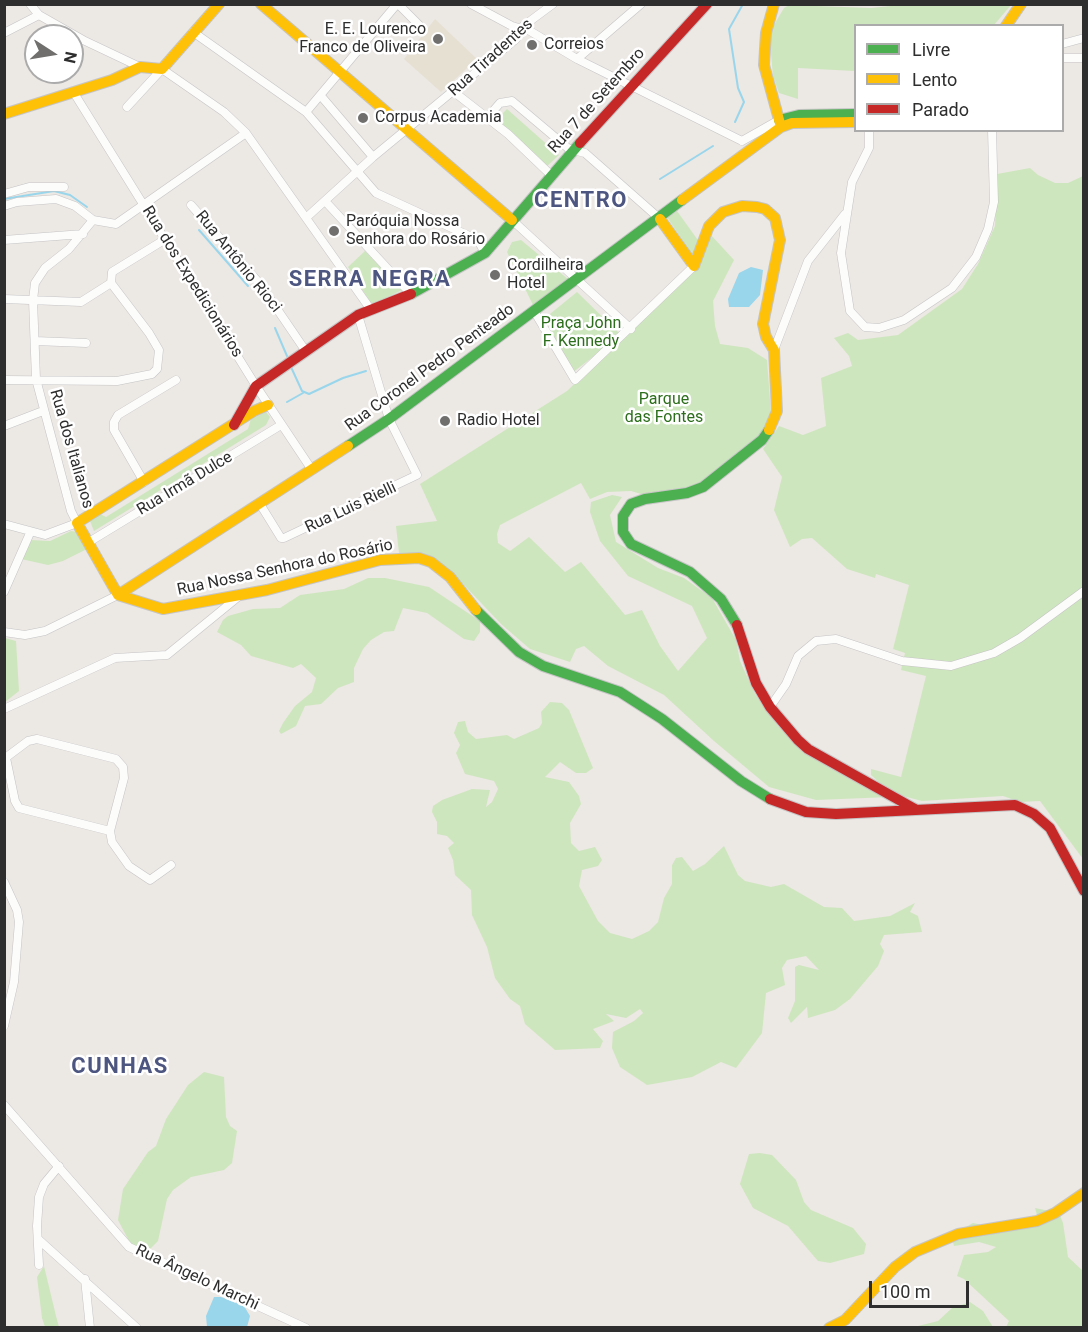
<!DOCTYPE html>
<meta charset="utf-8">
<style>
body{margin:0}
#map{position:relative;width:1088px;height:1332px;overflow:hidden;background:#ece8e4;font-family:Roboto,sans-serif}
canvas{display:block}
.frame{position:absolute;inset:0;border:6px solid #2e2e2e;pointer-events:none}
.legend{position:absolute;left:854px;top:24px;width:210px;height:108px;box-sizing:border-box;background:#fff;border:2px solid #ababab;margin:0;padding:8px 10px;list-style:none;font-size:18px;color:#2e2e2e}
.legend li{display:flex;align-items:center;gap:12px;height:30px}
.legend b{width:30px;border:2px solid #ababab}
.north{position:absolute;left:24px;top:24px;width:60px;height:60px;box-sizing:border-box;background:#fff;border:2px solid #ababab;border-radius:50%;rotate:102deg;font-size:16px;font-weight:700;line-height:24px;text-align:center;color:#2e2e2e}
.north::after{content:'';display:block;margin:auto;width:21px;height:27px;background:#706f6e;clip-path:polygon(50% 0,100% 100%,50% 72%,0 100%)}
.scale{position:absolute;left:869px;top:1281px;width:100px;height:27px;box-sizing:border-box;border:3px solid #2e2e2e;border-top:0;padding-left:8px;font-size:18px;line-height:21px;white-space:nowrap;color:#2e2e2e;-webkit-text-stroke:4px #fff;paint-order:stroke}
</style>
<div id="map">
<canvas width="1088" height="1332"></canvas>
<div class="frame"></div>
<ul class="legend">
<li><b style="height:8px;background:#4caf50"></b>Livre</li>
<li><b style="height:8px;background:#ffc107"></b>Lento</li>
<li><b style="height:8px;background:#c62828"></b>Parado</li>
</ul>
<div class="north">N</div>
<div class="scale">100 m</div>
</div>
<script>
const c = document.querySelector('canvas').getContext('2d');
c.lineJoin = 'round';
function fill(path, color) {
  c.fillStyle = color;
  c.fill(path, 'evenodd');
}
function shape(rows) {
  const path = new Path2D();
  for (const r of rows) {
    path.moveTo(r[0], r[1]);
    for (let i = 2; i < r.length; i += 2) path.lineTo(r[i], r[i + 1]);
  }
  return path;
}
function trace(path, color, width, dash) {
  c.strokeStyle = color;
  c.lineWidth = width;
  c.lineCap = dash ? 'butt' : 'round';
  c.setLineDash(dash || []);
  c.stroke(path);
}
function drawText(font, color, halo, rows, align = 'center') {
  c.font = font + ' Roboto,sans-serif';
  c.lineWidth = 5;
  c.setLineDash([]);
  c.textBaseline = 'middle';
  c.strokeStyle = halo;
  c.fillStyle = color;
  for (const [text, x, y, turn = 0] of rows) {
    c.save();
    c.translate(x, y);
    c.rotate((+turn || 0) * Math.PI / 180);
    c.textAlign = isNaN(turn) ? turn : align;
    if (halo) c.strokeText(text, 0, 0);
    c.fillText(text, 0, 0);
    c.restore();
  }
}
fill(shape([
 [435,19,477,59,441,92,404,59]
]), '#e6e0d3');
fill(shape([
 [910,4,1011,5,994,25,856,26,855,91,854,71,798,68,798,99,779,93,773,76,770,43,771,30,784,8,789,5,871,8],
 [507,109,559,155,545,168,494,122],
 [1030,168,1038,175,1055,183,1068,183,1083,176,1083,859,1040,801,1020,802,1003,796,922,801,899,795,884,787,871,775,871,769,901,777,926,676,901,670,905,653,893,649,909,585,876,574,875,578,847,569,812,538,802,539,790,547,774,510,782,477,763,449,779,426,803,435,826,426,821,378,852,366,849,356,834,338,848,333,858,340,898,335,962,289,978,264,995,226,997,174],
 [677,211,700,243,695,255,692,255,667,217],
 [710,234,734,260,713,301,715,326,720,344,748,348,767,360,771,413,761,434,695,486,641,494,631,491,607,492,590,499,581,483,500,525,497,534,498,543,510,551,529,537,565,572,581,562,625,615,642,610,660,646,678,671,707,638,692,606,628,576,600,541,590,512,591,502,612,495,622,497,610,515,616,542,658,568,684,578,712,598,736,640,740,661,755,694,778,726,796,744,890,797,816,800,769,787,714,741,664,695,608,666,584,646,576,649,570,662,530,649,501,624,447,567,418,555,399,553,396,526,437,521,420,484,567,391,694,268],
 [521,240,569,280,534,307,507,252,512,242],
 [365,251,402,290,372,305,348,267],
 [577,292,621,335,572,373,545,318],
 [266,412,270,417,266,425,94,531,90,521,100,514,106,517,248,429,251,419],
 [71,531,77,532,87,549,63,561,48,565,21,559,30,540,50,541],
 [368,578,385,578,429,587,480,621,480,632,474,641,464,639,427,613,403,608,394,631,384,632,371,640,363,649,354,668,354,682,338,688,321,704,305,706,296,726,281,734,279,731,283,723,295,706,312,692,316,678,301,664,293,668,251,656,241,645,217,632,223,620,228,616,253,609,280,608,300,595,344,589],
 [5,638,16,641,19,691,5,702],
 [550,702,562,703,569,710,593,768,586,773,576,773,560,762,545,777,569,782,579,796,581,804,570,823,571,843,579,851,595,847,602,860,598,866,582,870,579,886,598,921,610,933,632,939,649,931,658,922,664,898,672,884,672,865,676,858,682,857,693,871,705,864,724,846,738,875,745,881,771,887,784,884,824,907,842,908,854,921,890,916,915,903,910,912,918,916,922,932,884,935,880,944,884,951,878,966,850,999,835,1010,808,1018,807,1007,791,1023,788,1018,795,1001,795,967,799,965,819,970,806,956,787,960,782,968,785,985,766,993,762,1033,736,1068,721,1062,692,1077,647,1085,620,1067,612,1048,613,1032,634,1021,643,1013,640,1009,626,1018,606,1014,614,1021,593,1029,603,1041,600,1048,555,1050,525,1024,520,1006,510,999,495,978,487,947,472,915,471,890,455,875,453,860,448,848,454,843,447,836,437,834,437,822,432,812,433,806,442,800,472,789,490,790,486,807,492,802,498,789,494,781,465,774,456,753,460,745,454,733,458,722,465,721,468,732,476,739,507,735,514,739,539,728,542,723,541,712],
 [204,1072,224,1077,226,1117,230,1126,237,1131,232,1163,224,1170,191,1177,173,1190,167,1199,158,1241,149,1250,139,1248,130,1243,118,1220,123,1189,148,1152,156,1146,166,1119,188,1085],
 [760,1153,772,1155,796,1180,804,1202,811,1210,853,1228,866,1244,864,1254,830,1263,818,1261,788,1226,753,1208,740,1184,749,1154],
 [1035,1208,1059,1213,1063,1223,1068,1257,1083,1271,1083,1327,1006,1327,1009,1321,964,1279,957,1276,964,1255,988,1252,996,1247,979,1242,954,1246,951,1235,973,1223,1003,1229,1039,1222],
 [44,1266,56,1316,59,1327,45,1327,42,1318,37,1277],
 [970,1302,983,1311,993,1327,914,1327,938,1321,952,1308]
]), '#cee6be');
fill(shape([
 [751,267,763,270,760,295,749,307,729,307,728,299,739,273],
 [214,1297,221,1297,244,1306,250,1316,247,1327,207,1327,206,1316]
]), '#99d6ec');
trace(shape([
 [735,122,744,102,738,88,729,29,743,4],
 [660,179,713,146],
 [4,199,54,191,70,195,87,207],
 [199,230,248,286],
 [275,328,287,356],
 [291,367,302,391,309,394,343,378,366,371],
 [287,402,303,393]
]), '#99d6ec', 2);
const street = shape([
 [30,4,39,15,83,40,140,67],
 [398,4,420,26],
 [471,4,512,26,530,31,577,59,742,141],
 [193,32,306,112,376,193,478,240,485,253],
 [4,33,39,15],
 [1062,44,1084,38],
 [1062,58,1084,58],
 [577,59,641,4],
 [454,92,508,134,551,175],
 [74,93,256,386,312,470],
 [321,96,373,157],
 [127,107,162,69,224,112,246,133,371,310],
 [306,112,397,4],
 [487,118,500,103,512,101,569,149,585,153,660,219],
 [869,130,869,148,852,182,841,253,850,311,865,327,879,328,904,320,952,288,976,257,988,229,994,202,992,130],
 [742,141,779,120],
 [4,194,29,187,64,187],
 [325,201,411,294],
 [191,205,260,284,305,350],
 [4,206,17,202,56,199,75,206,93,220,116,224,246,133],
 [307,217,373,157,516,39,522,27,553,4],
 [512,220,631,329],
 [4,240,83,234],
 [111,283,112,272,164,240],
 [4,299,81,302,111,283],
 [534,311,575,380,694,266],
 [35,341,86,343],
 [774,350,808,261,845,214],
 [4,380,117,381,152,374,157,369,159,350,149,333,111,283],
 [4,426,43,411],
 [144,482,114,430,114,422,118,415,176,380],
 [260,504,281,538,284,538,417,475,389,419,358,315],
 [4,524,45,535,77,523,71,511,36,379,33,300,35,283,45,268,69,249,93,220],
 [89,542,281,425],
 [4,592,30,533],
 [4,632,25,635,45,631,118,595],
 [770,707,786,684,798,656,816,641,836,639,902,661,951,666,994,653,1020,638,1084,591],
 [4,709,115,658,167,655,238,597],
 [6,758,15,801,19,808,110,831,112,842,129,866,150,880,171,865],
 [4,759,28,741,37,739,116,759,123,767,124,778,110,831],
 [4,882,17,910,19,922,14,982,4,1026],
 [4,1105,129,1247,306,1328],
 [38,1239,137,1328],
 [39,1265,37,1226,39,1197,44,1184,59,1166],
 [85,1279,90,1328]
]);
const fast = shape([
 [779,120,799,115,856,114],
 [411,294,485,253,580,143],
 [348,446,389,419,682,200],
 [476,610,519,652,543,666,620,692,662,719,741,781,770,799],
 [737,625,721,599,690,572,631,544,623,532,623,516,631,504,645,499,687,493,703,487,762,440,769,430]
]);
const slow = shape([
 [261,4,512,220],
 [1006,26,1021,4],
 [4,114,112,80,140,67,162,69,219,4],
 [781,127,792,123,856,122],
 [682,200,781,127,764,65,766,33,774,4],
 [660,219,694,266,709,226,723,212,742,206,757,207,765,209,775,218,780,240,763,324,766,337,774,350,777,411,769,430],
 [118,595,163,609,267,590,380,560,419,558,431,562,450,577,476,610],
 [118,595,348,446],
 [118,595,77,523,254,411,268,405],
 [829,1328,845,1320,895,1267,915,1252,958,1234,1037,1221,1055,1213,1084,1193]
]);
const jam = shape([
 [580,143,707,4],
 [234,425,256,386,358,315,411,294],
 [737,625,756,683,770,707,798,740,808,749,915,809],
 [770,799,806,812,836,814,1015,805,1034,814,1050,828,1084,891]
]);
trace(street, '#c5c4c5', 9);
trace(fast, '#c5c4c5', 12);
trace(slow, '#c5c4c5', 12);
trace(jam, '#c5c4c5', 12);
trace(street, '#fcfcfb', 8);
trace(fast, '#4caf50', 10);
trace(slow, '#ffc107', 10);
trace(jam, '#c62828', 10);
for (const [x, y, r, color] of [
 [438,39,6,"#706f6e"],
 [532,45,6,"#706f6e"],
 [363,118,6,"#706f6e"],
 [334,231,6,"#706f6e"],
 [495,275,6,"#706f6e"],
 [445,421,6,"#706f6e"]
]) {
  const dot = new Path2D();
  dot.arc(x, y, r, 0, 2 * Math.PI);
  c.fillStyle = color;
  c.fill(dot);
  trace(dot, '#fff', 2);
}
drawText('16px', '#2e2e2e', '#fff', [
 ["E. E. Lourenco",426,30,"right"],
 ["Franco de Oliveira",426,48,"right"],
 ["Correios",544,45],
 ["Corpus Academia",375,118],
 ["Paróquia Nossa",346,222],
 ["Senhora do Rosário",346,240],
 ["Cordilheira",507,266],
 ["Hotel",507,284],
 ["Radio Hotel",457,421]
], 'left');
drawText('16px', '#2e2e2e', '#fff', [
 ["Rua Tiradentes",491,58,-42],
 ["Rua 7 de Setembro",597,101,-48],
 ["Rua Antônio Rioci",238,262,51],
 ["Rua dos Expedicionários",192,282,58],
 ["Rua Coronel Pedro Penteado",430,368,-36],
 ["Rua dos Italianos",71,449,74],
 ["Rua Irmã Dulce",185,484,-31],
 ["Rua Luis Rielli",351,508,-25],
 ["Rua Nossa Senhora do Rosário",285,568,-12],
 ["Rua Ângelo Marchi",197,1278,25]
]);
drawText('16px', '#2c6e1b', '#fff', [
 ["Praça John",581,324],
 ["F. Kennedy",581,342],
 ["Parque",664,400],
 ["das Fontes",664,418]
]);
c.letterSpacing = '1.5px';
drawText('bold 22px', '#4d5680', '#fff', [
 ["CENTRO",581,201],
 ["SERRA NEGRA",370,280],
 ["CUNHAS",120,1067]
]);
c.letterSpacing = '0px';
</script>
